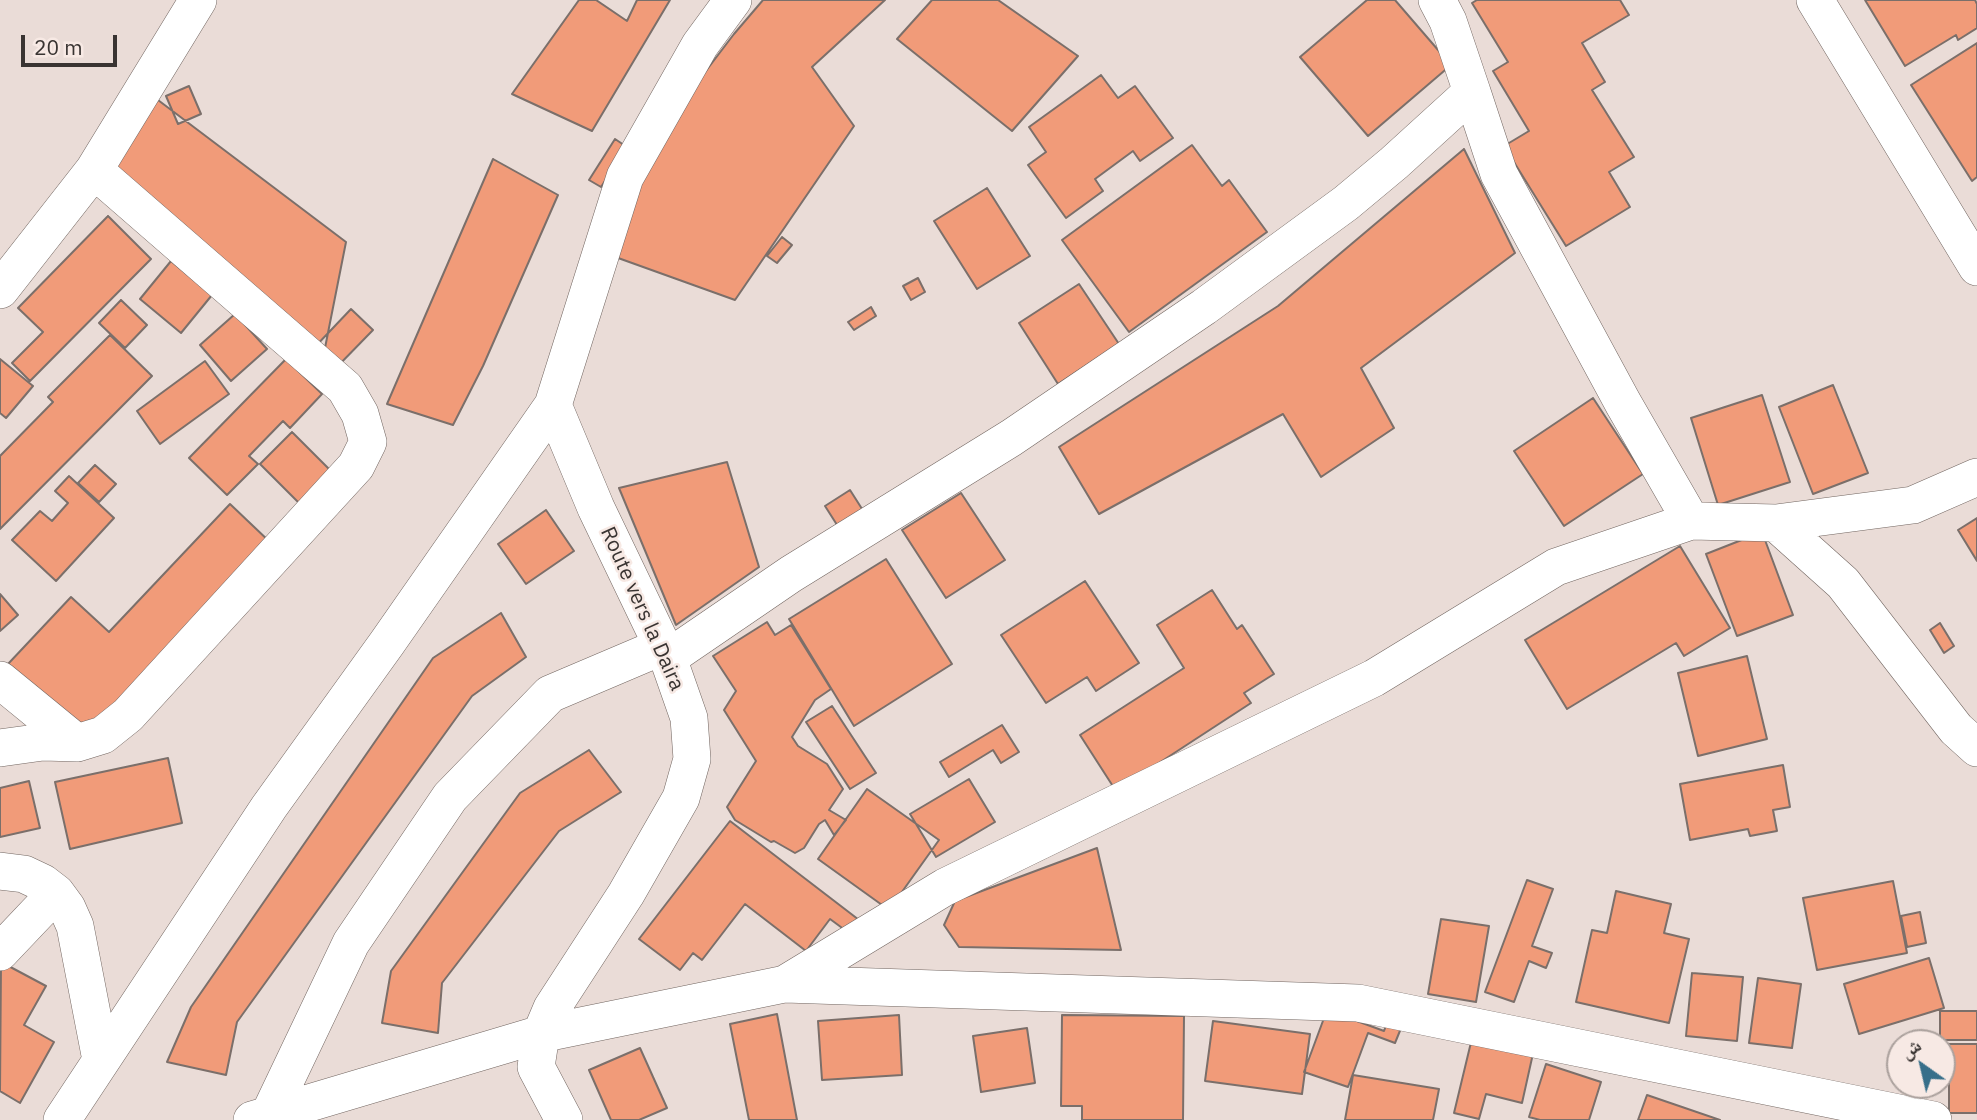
<!DOCTYPE html>
<meta charset="utf-8">
<style>
body{margin:0}
#map{position:relative;width:1977px;height:1120px;overflow:hidden;background:#eadcd7;font-family:"IBM Plex Sans","Noto Naskh Arabic",sans-serif}
canvas{display:block}
.north{position:absolute;left:1886px;top:1029px;width:70px;height:70px;box-sizing:border-box;background:#f7e9e4;border:2px solid #aba19d;border-radius:50%;rotate:326deg;font-size:19px;font-weight:700;line-height:28px;text-align:center;color:#393432}
.north::after{content:'';display:block;margin:auto;width:24px;height:32px;background:#376f8a;clip-path:polygon(50% 0,100% 100%,50% 72%,0 100%)}
.scale{position:absolute;left:21px;top:35px;width:96px;height:32px;box-sizing:border-box;border:4px solid #393432;border-top:0;padding-left:9px;font-size:21px;line-height:24px;white-space:nowrap;color:#393432;-webkit-text-stroke:5px #f7e9e4;paint-order:stroke}
</style>
<div id="map">
<canvas width="1977" height="1120"></canvas>
<div class="north">ش</div>
<div class="scale">20 m</div>
</div>
<script>
const c = document.querySelector('canvas').getContext('2d');
c.lineJoin = 'round';
function fill(path, color) {
  c.fillStyle = color;
  c.fill(path, 'evenodd');
}
function shape(rows) {
  const path = new Path2D();
  for (const r of rows) {
    path.moveTo(r[0], r[1]);
    for (let i = 2; i < r.length; i += 2) path.lineTo(r[i], r[i + 1]);
  }
  return path;
}
function trace(path, color, width, dash) {
  c.strokeStyle = color;
  c.lineWidth = width;
  c.lineCap = dash ? 'butt' : 'round';
  c.setLineDash(dash || []);
  c.stroke(path);
}
function drawText(font, color, halo, rows, align = 'center') {
  c.font = font + ' "IBM Plex Sans",sans-serif';
  c.lineWidth = 5;
  c.setLineDash([]);
  c.textBaseline = 'middle';
  c.strokeStyle = halo;
  c.fillStyle = color;
  for (const [text, x, y, turn = 0] of rows) {
    c.save();
    c.translate(x, y);
    c.rotate((+turn || 0) * Math.PI / 180);
    c.textAlign = isNaN(turn) ? turn : align;
    if (halo) c.strokeText(text, 0, 0);
    c.fillText(text, 0, 0);
    c.restore();
  }
}
const building = shape([
 [579,0,596,0,627,21,637,0,670,0,592,131,512,94,579,0],
 [763,0,885,0,812,67,854,126,735,300,607,254,661,130,734,34,763,0],
 [932,0,998,0,1078,56,1012,131,897,39,932,0],
 [1367,0,1395,0,1451,65,1368,136,1300,57,1367,0],
 [1477,0,1620,0,1629,15,1582,43,1605,82,1592,90,1634,157,1609,172,1630,207,1566,246,1504,146,1529,131,1493,71,1508,62,1472,3,1477,0],
 [1865,0,1975,0,1977,4,1977,28,1958,40,1956,35,1905,66,1865,0],
 [1977,43,1977,177,1972,181,1911,85,1977,43],
 [1101,75,1118,98,1135,86,1173,138,1140,161,1133,151,1095,179,1103,191,1066,218,1028,165,1046,152,1029,127,1101,75],
 [189,86,201,114,178,124,166,96,189,86],
 [154,97,346,242,323,358,103,161,154,97],
 [615,139,627,147,601,187,589,180,615,139],
 [1192,145,1222,186,1229,180,1267,232,1129,332,1062,240,1192,145],
 [1464,149,1515,253,1361,368,1394,428,1321,477,1283,414,1099,514,1059,447,1278,306,1464,149],
 [493,159,558,195,483,366,453,425,387,404,493,159],
 [987,188,1030,256,977,289,934,221,987,188],
 [108,216,151,259,30,381,12,363,43,332,18,308,108,216],
 [782,237,792,245,777,263,767,256,782,237],
 [171,261,212,295,181,333,140,299,171,261],
 [918,278,925,292,911,300,903,286,918,278],
 [1079,284,1119,344,1058,384,1019,323,1079,284],
 [121,300,147,325,125,348,99,323,121,300],
 [871,307,876,316,854,330,848,322,871,307],
 [351,309,373,330,333,371,312,350,351,309],
 [235,314,267,349,231,381,200,345,235,314],
 [110,335,152,376,0,529,0,456,53,402,48,397,110,335],
 [0,359,33,386,6,418,0,413,0,359],
 [286,359,322,394,290,428,283,421,249,456,258,464,227,495,189,458,286,359],
 [205,361,229,394,160,444,137,411,205,361],
 [1833,385,1868,473,1813,494,1779,407,1833,385],
 [1762,395,1790,482,1718,505,1691,418,1762,395],
 [1593,398,1643,474,1564,526,1514,451,1593,398],
 [292,432,332,472,299,503,260,464,292,432],
 [727,462,759,567,676,625,619,488,727,462],
 [95,465,116,484,99,502,78,483,95,465],
 [69,476,114,518,56,581,12,540,40,511,52,521,68,503,55,491,69,476],
 [850,490,864,512,839,528,825,506,850,490],
 [961,493,1005,560,946,598,902,530,961,493],
 [230,504,272,544,85,737,8,664,71,597,109,632,230,504],
 [546,510,574,551,526,584,498,544,546,510],
 [1977,518,1977,561,1958,530,1977,518],
 [1762,532,1793,615,1737,636,1706,554,1762,532],
 [1680,546,1730,628,1684,656,1676,643,1567,709,1525,640,1680,546],
 [886,559,952,664,854,726,789,619,886,559],
 [1085,581,1139,663,1096,691,1087,677,1046,703,1001,635,1085,581],
 [1212,590,1237,629,1242,625,1274,674,1244,693,1251,703,1116,791,1080,735,1184,668,1157,625,1212,590],
 [0,594,18,615,0,631,0,594],
 [501,613,526,657,472,696,237,1022,226,1075,167,1062,191,1007,433,658,501,613],
 [767,622,775,635,791,625,831,689,815,700,792,737,798,746,827,764,843,789,829,810,846,820,834,835,825,820,819,824,804,848,795,853,774,841,771,842,735,820,727,807,756,761,724,710,736,691,713,656,767,622],
 [1940,623,1954,646,1944,653,1930,630,1940,623],
 [1747,656,1767,739,1698,756,1678,673,1747,656],
 [832,706,876,773,850,789,806,722,832,706],
 [1002,725,1019,752,1001,763,993,750,949,777,940,762,1002,725],
 [589,750,621,792,559,831,442,983,438,1033,382,1023,391,971,520,793,589,750],
 [168,758,182,823,70,849,55,782,168,758],
 [1783,765,1790,807,1773,810,1777,831,1750,836,1748,829,1690,840,1680,784,1783,765],
 [969,779,995,822,936,857,910,814,969,779],
 [29,781,40,828,0,837,0,788,29,781],
 [867,789,939,840,889,910,818,859,867,789],
 [730,821,863,923,853,936,830,919,806,951,745,904,702,960,693,953,680,970,639,939,730,821],
 [1097,848,1121,950,959,947,944,925,955,901,1097,848],
 [1527,880,1553,889,1532,946,1552,953,1546,968,1529,961,1514,1002,1485,992,1527,880],
 [1893,881,1907,953,1817,970,1803,898,1893,881],
 [1616,891,1671,904,1664,933,1689,939,1669,1023,1576,1002,1592,930,1607,933,1616,891],
 [1920,912,1926,943,1907,947,1901,916,1920,912],
 [1441,919,1489,926,1476,1002,1428,994,1441,919],
 [1929,958,1944,1008,1859,1034,1844,984,1929,958],
 [1,962,46,986,24,1025,54,1042,20,1103,0,1091,1,962],
 [1692,973,1743,977,1737,1041,1686,1036,1692,973],
 [1758,978,1801,984,1792,1048,1749,1043,1758,978],
 [1327,1010,1384,1031,1392,1010,1406,1016,1395,1043,1368,1033,1348,1087,1304,1072,1327,1010],
 [1940,1011,1977,1011,1977,1040,1940,1040,1940,1011],
 [777,1014,797,1120,749,1120,730,1024,777,1014],
 [899,1015,902,1075,822,1080,818,1021,899,1015],
 [1062,1015,1184,1016,1183,1120,1082,1120,1082,1106,1061,1106,1062,1015],
 [1213,1021,1310,1034,1302,1094,1205,1081,1213,1021],
 [1027,1028,1035,1083,981,1092,973,1036,1027,1028],
 [1473,1034,1534,1049,1522,1103,1486,1094,1479,1119,1454,1113,1473,1034],
 [1949,1044,1977,1044,1977,1113,1949,1113,1949,1044],
 [640,1048,667,1108,639,1120,611,1120,589,1070,640,1048],
 [1546,1064,1601,1082,1589,1120,1540,1120,1529,1117,1546,1064],
 [1353,1075,1439,1089,1433,1120,1345,1120,1353,1075],
 [1647,1095,1720,1120,1638,1120,1647,1095]
]);
fill(building, '#f19b79');
trace(building, '#7b6f6a', 2);
const minor = shape([
 [1815,0,1977,267],
 [1472,92,1499,174,1623,403,1691,521],
 [0,290,94,170,198,0],
 [553,405,596,508,668,658,689,718,692,759,681,798,626,894,552,1008,541,1034,536,1067,564,1120],
 [1776,523,1843,583,1956,729,1977,748],
 [668,658,791,574,1011,438,1204,307,1346,203,1394,163,1472,92,1448,21,1437,0],
 [0,680,77,743],
 [0,748,43,742,77,743,103,735,128,715,356,466,368,442,360,414,345,388,94,170],
 [0,871,24,874,43,883,56,893,67,908,75,926,101,1060],
 [0,952,56,893],
 [785,984,945,887,1374,678,1556,567,1691,521,1776,523,1913,505,1977,477],
 [62,1120,269,807,387,643,553,405,625,177,700,45,733,0],
 [252,1120,541,1034,785,984,1358,1003,1933,1120],
 [277,1120,269,1115,351,943,450,797,550,694,663,646]
]);
trace(minor, '#726661', 38);
trace(minor, '#fff', 37);
drawText('21px', '#393432', '#f7e9e4', [
 ["Route vers la Daira",642,609,66]
]);
</script>
